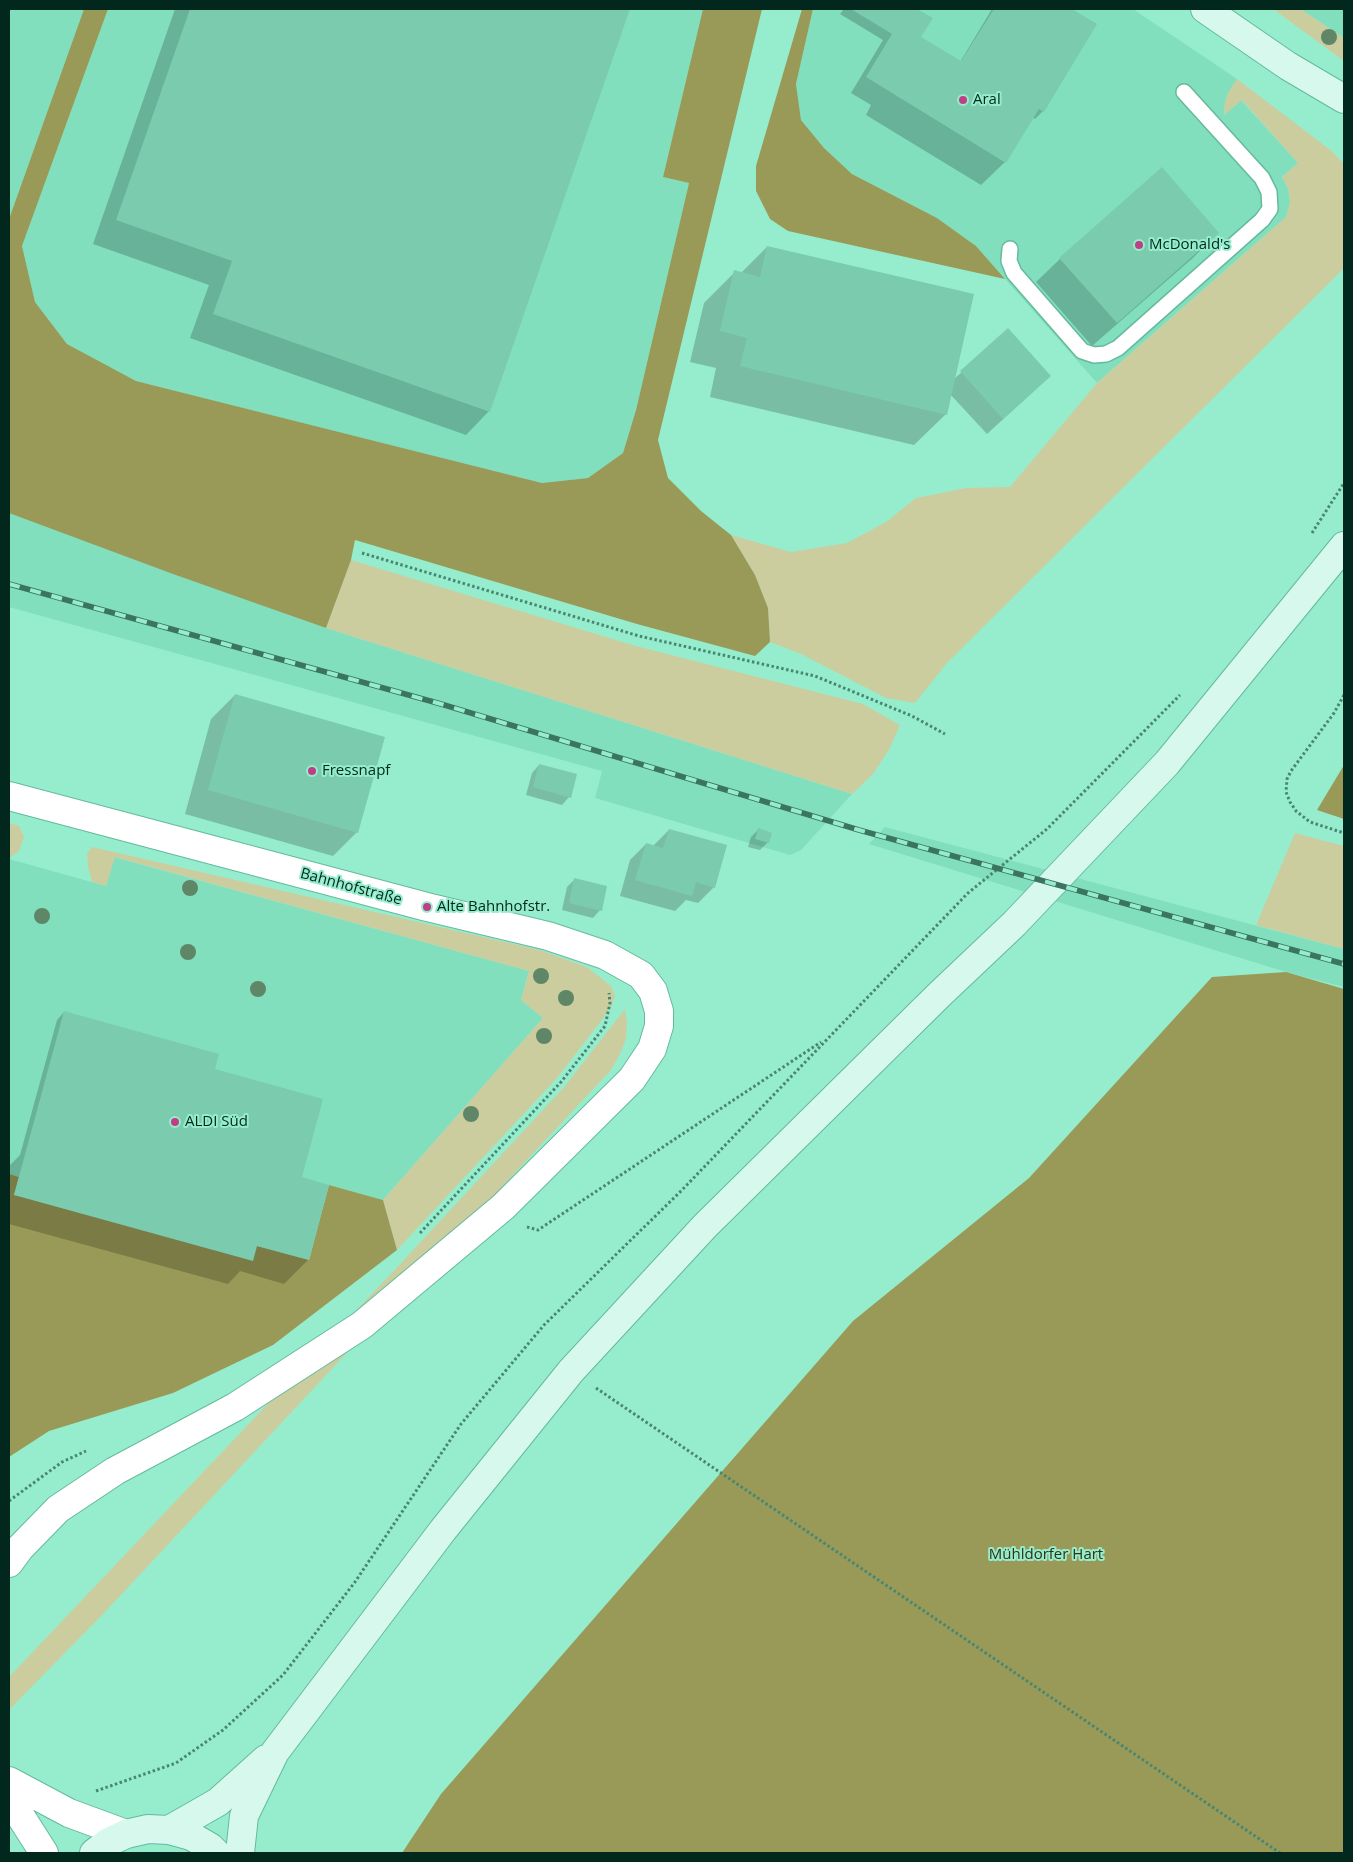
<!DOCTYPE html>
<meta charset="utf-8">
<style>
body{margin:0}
#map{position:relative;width:1353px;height:1862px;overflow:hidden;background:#96edce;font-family:"Open Sans",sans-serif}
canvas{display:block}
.frame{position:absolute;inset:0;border:10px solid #02281d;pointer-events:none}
</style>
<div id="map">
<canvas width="1353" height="1862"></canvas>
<div class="frame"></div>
</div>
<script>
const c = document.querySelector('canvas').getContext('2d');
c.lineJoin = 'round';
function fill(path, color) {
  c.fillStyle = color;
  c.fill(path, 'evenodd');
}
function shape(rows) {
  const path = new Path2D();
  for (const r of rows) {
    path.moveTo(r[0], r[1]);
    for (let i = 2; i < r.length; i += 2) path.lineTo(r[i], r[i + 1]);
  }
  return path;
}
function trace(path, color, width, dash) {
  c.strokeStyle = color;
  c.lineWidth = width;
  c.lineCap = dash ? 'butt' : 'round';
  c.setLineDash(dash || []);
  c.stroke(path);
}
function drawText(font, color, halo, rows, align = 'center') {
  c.font = font + ' "Open Sans",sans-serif';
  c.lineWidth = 4;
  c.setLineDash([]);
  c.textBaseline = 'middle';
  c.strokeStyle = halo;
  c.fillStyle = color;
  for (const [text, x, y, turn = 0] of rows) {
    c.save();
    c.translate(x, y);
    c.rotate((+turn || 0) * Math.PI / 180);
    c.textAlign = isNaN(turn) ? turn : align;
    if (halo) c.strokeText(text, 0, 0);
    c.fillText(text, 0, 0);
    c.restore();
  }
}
fill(shape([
 [9,9,84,9,9,219],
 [108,9,703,9,663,177,689,183,636,410,623,453,588,478,542,483,136,381,67,344,35,302,22,246],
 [813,9,1133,9,1237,79,1228,93,1225,102,1224,115,1241,100,1298,163,1282,177,1288,188,1290,203,1286,217,1097,383,976,246,937,218,852,174,824,148,801,120,796,84],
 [1300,9,1344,9,1344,38],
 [9,512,326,628,852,794,801,850,790,855,595,798,602,771,9,607],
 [885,827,1344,949,1344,987,1286,972,869,844],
 [114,857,529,971,521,1000,543,1018,383,1200,329,1185,309,1260,257,1246,14,1195,19,1177,9,1174,9,859,106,886]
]), '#81dfbe');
fill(shape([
 [1273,9,1300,9,1344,38,1344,61],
 [1237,79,1333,152,1344,164,1344,268,947,663,915,703,886,698,801,654,770,642,768,608,755,575,731,535,791,552,847,543,886,522,916,498,966,488,1010,487,1097,383,1286,217,1290,202,1288,188,1282,177,1298,163,1242,100,1224,115,1225,102,1228,93],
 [351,560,636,646,863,704,900,725,890,748,873,774,852,794,326,628],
 [9,823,19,826,24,837,19,851,9,858],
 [1295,833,1344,846,1344,949,1256,925],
 [92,847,540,950,587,967,611,986,615,996,611,1007,601,1021,557,1078,397,1250,383,1200,543,1018,521,1000,529,971,115,857,106,886,92,882,88,867,87,854],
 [625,1009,627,1023,626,1039,620,1054,611,1070,104,1613,9,1710,9,1677,404,1260,565,1086]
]), '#cbcd9f');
fill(shape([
 [84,9,108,9,22,246,35,302,67,344,136,381,542,483,588,478,623,453,636,410,689,183,663,177,703,9,762,9,658,440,668,478,701,511,731,535,755,575,768,608,770,642,755,656,637,624,355,540,351,560,326,628,173,574,9,513,9,219],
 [802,9,813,9,796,84,801,120,824,148,852,174,937,218,976,246,1005,279,788,231,770,219,756,191,756,166],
 [1344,765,1344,819,1317,810],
 [1286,972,1344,989,1344,1853,402,1853,441,1794,853,1321,1029,1178,1212,977],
 [9,1174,19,1177,14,1195,257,1246,309,1260,329,1185,383,1200,397,1250,273,1345,173,1393,49,1431,9,1457]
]), '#999a57');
fill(shape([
 [175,9,629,9,489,411,466,435,190,338,209,285,93,244],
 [844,9,902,9,905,11,908,9,915,9,931,18,920,37,960,62,992,9,1070,9,1096,25,1043,111,1035,119,1032,117,1005,162,981,185,866,115,871,105,851,93,883,40,840,14],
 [1217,233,1194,257,1092,346,1036,282,1060,259],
 [767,247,953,380,1008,330,1034,391,987,434,950,394,946,414,914,445,710,397,716,368,690,362,704,303,735,272,741,273],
 [235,695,357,832,333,856,185,814,211,719],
 [539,765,569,797,562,805,526,795,532,773],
 [669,830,714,887,698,903,686,900,675,911,620,896,630,860,646,844,653,846],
 [758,830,768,842,760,850,748,847,751,837],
 [574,880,600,910,593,918,562,910,567,887],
 [64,1012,213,1070,300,1178,328,1186,308,1260,284,1284,240,1271,228,1284,9,1224,9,1166,20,1155,57,1020]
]), '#0003');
fill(shape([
 [190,9,630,9,490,412,213,314,232,261,116,220],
 [851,9,904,9,907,10,908,9,917,9,933,18,921,37,961,61,994,9,1072,9,1097,24,1044,112,1039,109,1006,163,866,77,892,34],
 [1162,167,1219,233,1117,323,1059,258],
 [767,246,974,294,947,415,740,366,747,338,720,331,734,270,760,277],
 [1008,328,1051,376,1003,419,960,371],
 [235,694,385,737,358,833,208,790],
 [539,764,577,774,571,798,533,787],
 [758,828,772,833,769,843,755,839],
 [669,829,727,845,715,888,696,882,692,896,635,880,646,843,663,848],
 [574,878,607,886,602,911,569,903],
 [64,1011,219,1054,215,1069,323,1099,302,1177,329,1185,309,1260,257,1246,253,1261,14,1195]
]), '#7bcbaf');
const lane = shape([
 [1010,249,1009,261,1014,273,1082,351,1094,355,1106,354,1118,348,1262,220,1270,209,1269,192,1262,178,1184,92]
]);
const street = shape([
 [9,796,427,907,548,936,605,955,641,975,653,991,659,1011,659,1026,652,1049,632,1079,503,1207,362,1325,235,1407,115,1471,58,1509,20,1548,9,1563],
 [9,1781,69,1813,126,1834],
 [9,1798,44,1853]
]);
const secondary = shape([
 [1205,9,1288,66,1344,99],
 [169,1830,218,1802,266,1759],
 [94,1853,107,1843,126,1834,148,1829,169,1830,191,1836,210,1847,216,1853],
 [240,1853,244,1816,275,1752,443,1530,571,1371,705,1226,939,995,1014,924,1167,763,1344,546]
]);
trace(lane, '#64ba9d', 18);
trace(street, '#64ba9d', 30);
trace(secondary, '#64ba9d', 30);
trace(shape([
 [1312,533,1344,483],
 [362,553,639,636,815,676,912,716,945,734],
 [1344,695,1334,713,1291,771,1287,779,1286,792,1290,802,1296,811,1310,822,1344,833],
 [527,1227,538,1230,821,1042],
 [420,1233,561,1082,605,1026,610,1003,609,993],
 [596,1388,1280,1853],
 [9,1501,62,1462,86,1451],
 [96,1791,176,1763,223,1730,283,1675,355,1582,461,1424,544,1325,682,1190,968,893,1047,829,1180,695]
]), '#498672', 3, [2.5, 2.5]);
trace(lane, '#fff', 15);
trace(street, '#fff', 28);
trace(secondary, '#d6f8ed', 28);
const rail = shape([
 [9,584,441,704,859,830,1344,964]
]);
trace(rail, '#3b7461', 5.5);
trace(rail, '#96edce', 4, [11]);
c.fillStyle = '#5e8667';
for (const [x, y] of [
 [1329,37],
 [190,888],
 [42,916],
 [188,952],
 [541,976],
 [258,989],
 [566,998],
 [544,1036],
 [471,1114]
]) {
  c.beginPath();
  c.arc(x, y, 8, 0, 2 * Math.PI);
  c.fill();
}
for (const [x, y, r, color] of [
 [963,100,5,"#bf3e87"],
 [1139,245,5,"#bf3e87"],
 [312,771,5,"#bf3e87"],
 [427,907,5,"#bf3e87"],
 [175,1122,5,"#bf3e87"]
]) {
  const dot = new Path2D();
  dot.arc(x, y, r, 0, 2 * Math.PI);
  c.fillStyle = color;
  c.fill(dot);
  trace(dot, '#96edce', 2);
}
drawText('15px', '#02281d', '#96edce', [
 ["Aral",973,100],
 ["McDonald's",1149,245],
 ["Fressnapf",322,771],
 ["Alte Bahnhofstr.",437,907],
 ["ALDI Süd",185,1122]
], 'left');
drawText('15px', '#02281d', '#96edce', [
 ["Bahnhofstraße",351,887,15]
]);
drawText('15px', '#303112', '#96edce', [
 ["Mühldorfer Hart",1046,1555]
]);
</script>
